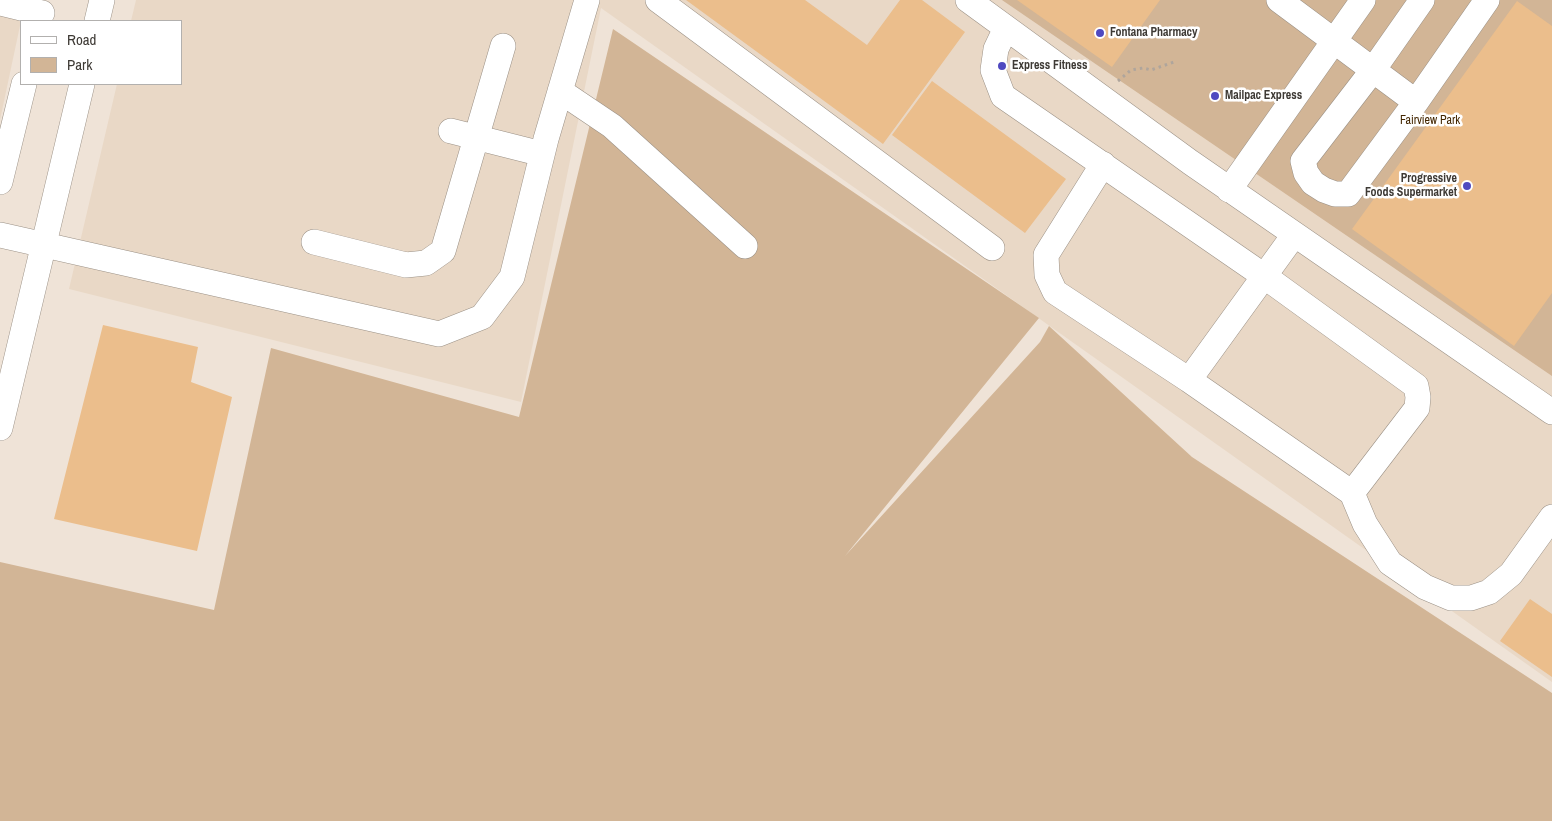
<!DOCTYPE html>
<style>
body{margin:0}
#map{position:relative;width:1552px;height:821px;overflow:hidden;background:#efe3d7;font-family:"Archivo Narrow",sans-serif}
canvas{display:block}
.legend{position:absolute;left:20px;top:20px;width:162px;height:65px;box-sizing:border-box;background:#fff;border:1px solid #b2b0ae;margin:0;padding:6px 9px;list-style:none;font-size:15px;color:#3e3a35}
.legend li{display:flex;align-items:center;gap:10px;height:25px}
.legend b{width:25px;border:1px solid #b2b0ae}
</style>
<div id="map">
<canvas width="1552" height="821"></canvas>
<ul class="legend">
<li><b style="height:6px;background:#fff"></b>Road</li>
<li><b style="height:14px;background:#d2b596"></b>Park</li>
</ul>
</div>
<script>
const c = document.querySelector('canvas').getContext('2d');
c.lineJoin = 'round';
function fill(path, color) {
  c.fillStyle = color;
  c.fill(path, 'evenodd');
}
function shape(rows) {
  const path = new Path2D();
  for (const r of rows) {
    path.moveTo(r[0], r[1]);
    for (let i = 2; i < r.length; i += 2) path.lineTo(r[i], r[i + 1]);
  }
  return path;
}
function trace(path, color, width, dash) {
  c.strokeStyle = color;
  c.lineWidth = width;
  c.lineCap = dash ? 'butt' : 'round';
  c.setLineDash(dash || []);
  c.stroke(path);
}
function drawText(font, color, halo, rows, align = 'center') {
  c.font = font + ' "Archivo Narrow",sans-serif';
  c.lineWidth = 5;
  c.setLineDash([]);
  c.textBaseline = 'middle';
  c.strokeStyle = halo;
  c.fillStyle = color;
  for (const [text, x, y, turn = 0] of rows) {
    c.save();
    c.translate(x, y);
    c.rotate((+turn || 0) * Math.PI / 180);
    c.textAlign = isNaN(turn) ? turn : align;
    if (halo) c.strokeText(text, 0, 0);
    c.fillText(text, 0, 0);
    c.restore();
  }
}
fill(shape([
 [0,0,23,21,21,21,0,120],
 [136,0,1552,0,1552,682,601,8,521,402,69,289,117,84,181,84,181,21,131,21]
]), '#e9d8c6');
fill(shape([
 [1002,0,1552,0,1552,376],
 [613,29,1039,318,845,556,1040,342,1049,326,1192,457,1552,693,1552,821,0,821,0,562,214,610,271,348,519,417]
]), '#d2b596');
fill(shape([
 [686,0,805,0,867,45,900,0,922,0,965,32,883,144],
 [1017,0,1160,0,1112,67],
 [1517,1,1552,26,1552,293,1514,346,1352,229],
 [932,81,1066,179,1025,233,892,135],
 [103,325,198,347,191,382,232,397,197,551,54,519],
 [1530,599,1552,614,1552,677,1500,641]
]), '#ebbe8c');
const minor = shape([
 [658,0,992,248],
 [968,0,1190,162,1552,412],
 [1279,0,1416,102],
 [1422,0,1373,70,1303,161,1306,173,1313,183,1324,190,1335,194,1348,194,1416,102,1487,0],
 [0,3,42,13],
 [97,21,102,0],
 [1006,28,996,49,993,70,1003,96,1264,276,1416,386,1418,397,1417,408,1352,493],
 [560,91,612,126,745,246],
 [451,131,542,154],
 [1103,164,1046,255,1047,275,1055,292,1189,380,1352,493,1365,524,1390,563,1425,587,1451,598,1471,598,1489,592,1511,574,1552,517],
 [0,182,24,84],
 [1229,190,1363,0],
 [0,235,439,334,482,317,512,277,546,139,587,0],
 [314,242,406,265,426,263,443,251,503,46],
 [1189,380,1294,235],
 [0,428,82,84]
]);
trace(minor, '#9b9186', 26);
trace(shape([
 [1118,81,1131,70,1143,68,1151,70,1174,62]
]), '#afa59c', 3, [2.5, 4]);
trace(minor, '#fff', 25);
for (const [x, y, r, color] of [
 [1100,33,5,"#4f49c0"],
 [1002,66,5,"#4f49c0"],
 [1215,96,5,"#4f49c0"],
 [1467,186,5,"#4f49c0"]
]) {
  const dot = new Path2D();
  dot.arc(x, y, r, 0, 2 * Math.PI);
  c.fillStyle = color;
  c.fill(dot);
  trace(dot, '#fff', 2);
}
drawText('bold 12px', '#3e3a35', '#fff', [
 ["Fontana Pharmacy",1110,33],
 ["Express Fitness",1012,66],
 ["Mailpac Express",1225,96],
 ["Progressive",1457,179,"right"],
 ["Foods Supermarket",1457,193,"right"]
], 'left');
drawText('12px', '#432600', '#fff', [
 ["Fairview Park",1430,121]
]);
</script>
